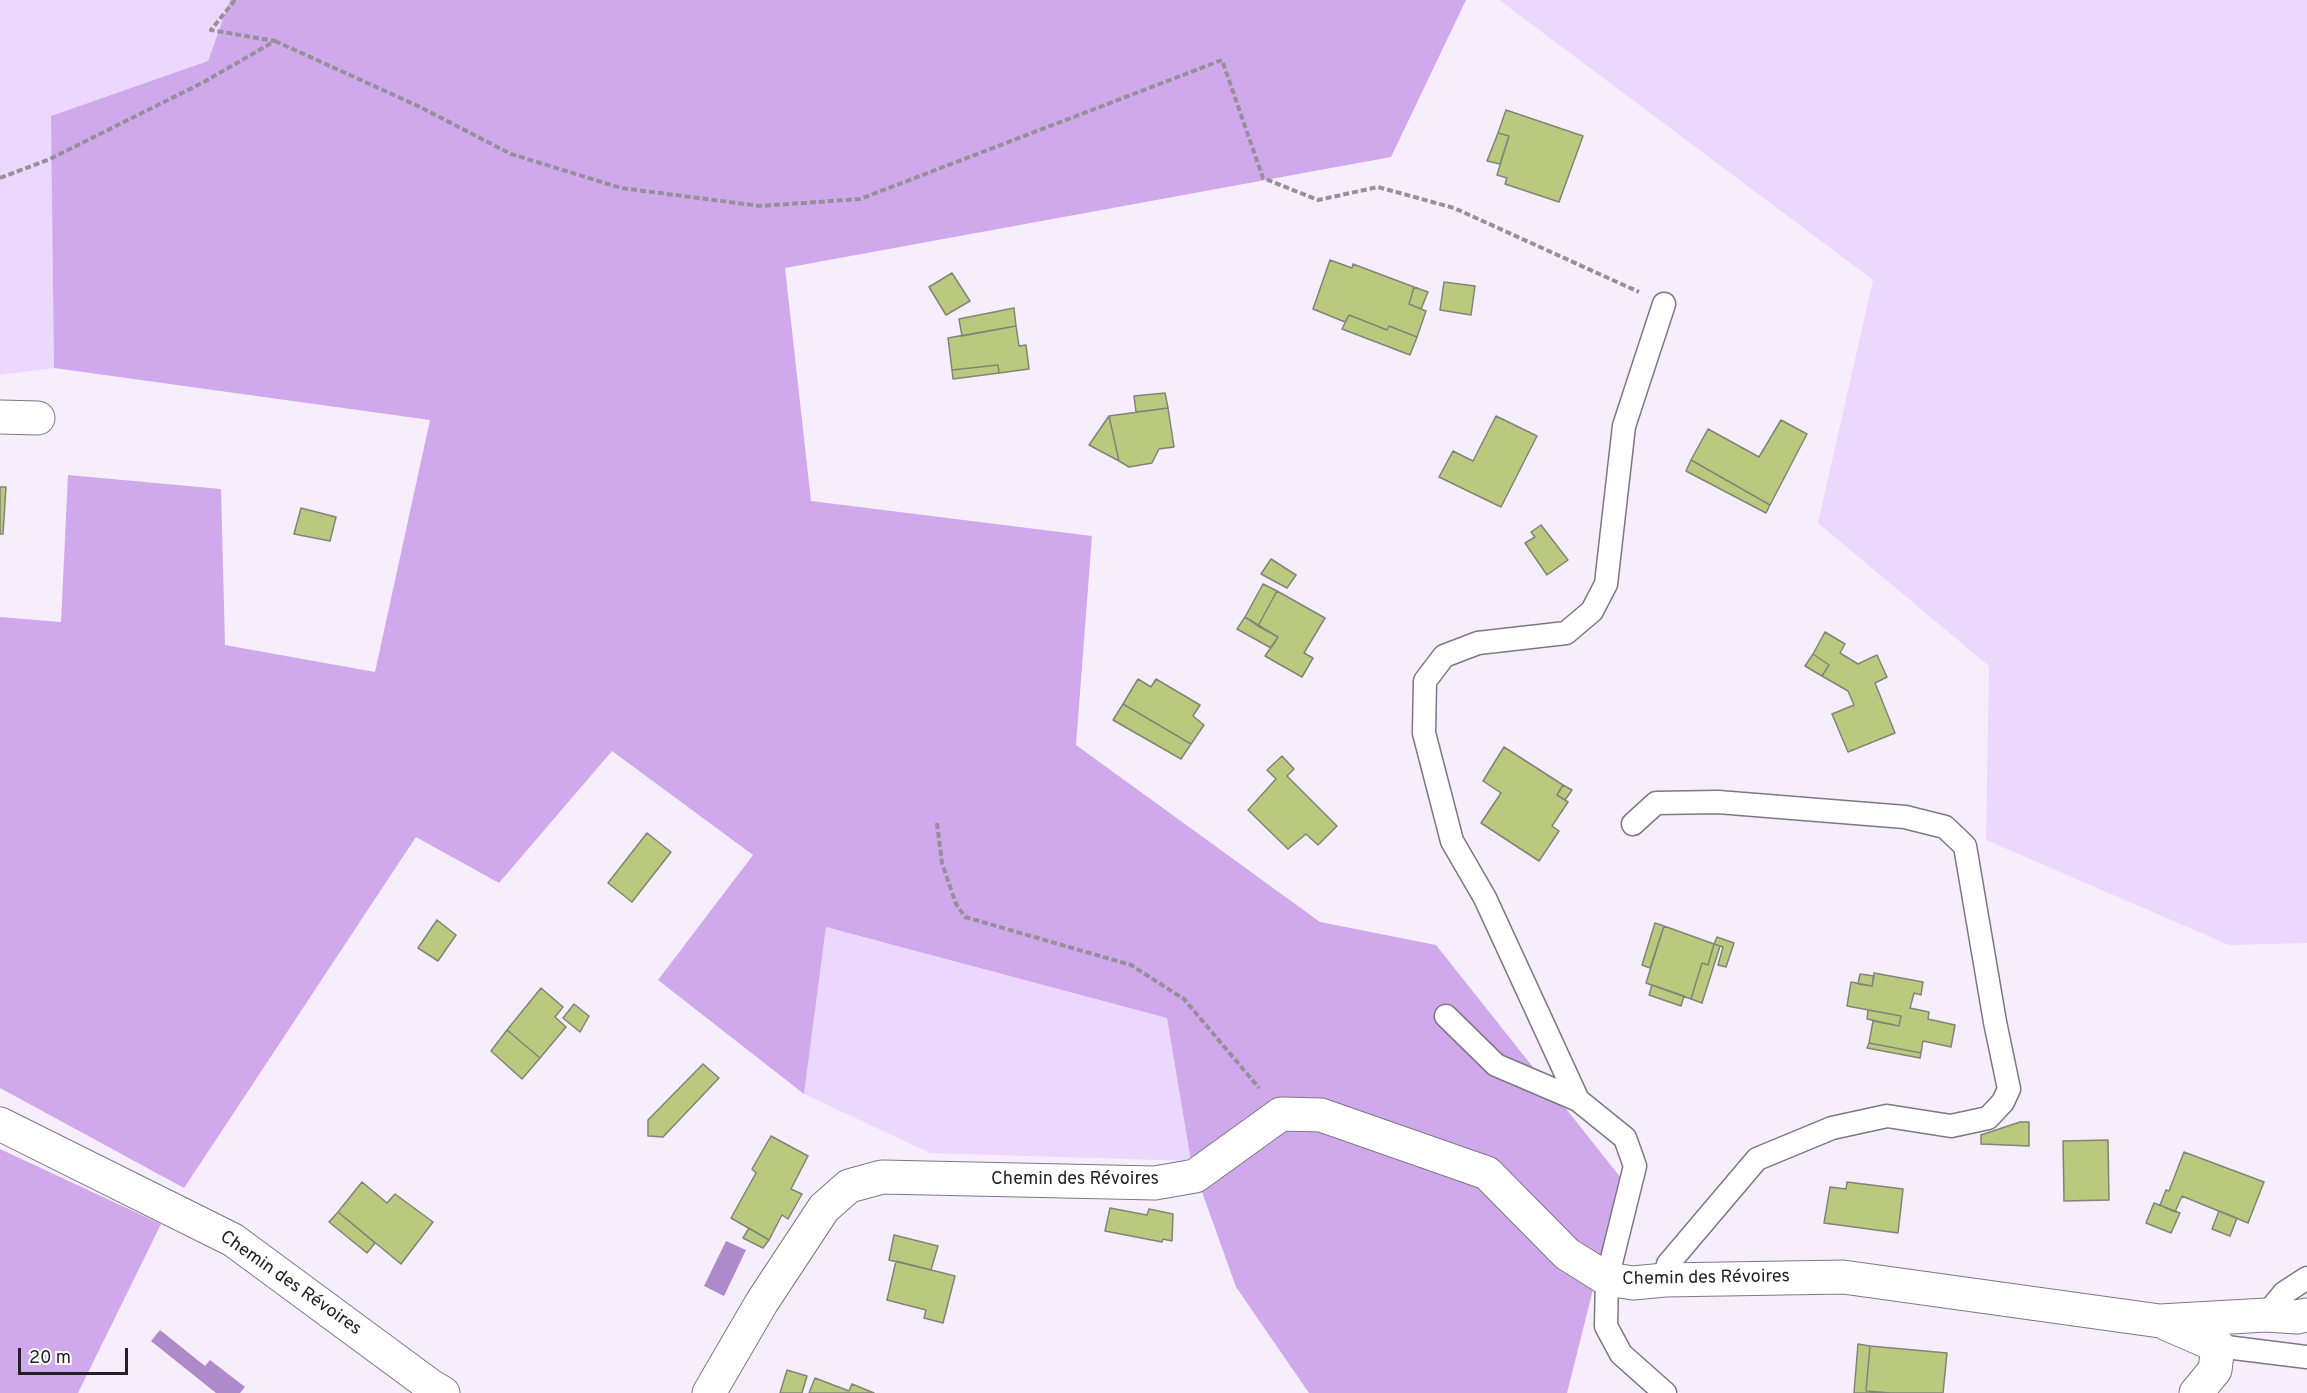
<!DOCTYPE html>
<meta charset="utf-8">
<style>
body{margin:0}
#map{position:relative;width:2307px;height:1393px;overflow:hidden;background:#f6eefd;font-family:Overpass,sans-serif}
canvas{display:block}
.scale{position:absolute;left:18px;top:1348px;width:110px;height:27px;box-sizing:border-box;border:3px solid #242126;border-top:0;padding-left:8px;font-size:18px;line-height:21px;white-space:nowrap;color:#242126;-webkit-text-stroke:4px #fff;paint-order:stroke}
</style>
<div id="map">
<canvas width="2307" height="1393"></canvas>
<div class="scale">20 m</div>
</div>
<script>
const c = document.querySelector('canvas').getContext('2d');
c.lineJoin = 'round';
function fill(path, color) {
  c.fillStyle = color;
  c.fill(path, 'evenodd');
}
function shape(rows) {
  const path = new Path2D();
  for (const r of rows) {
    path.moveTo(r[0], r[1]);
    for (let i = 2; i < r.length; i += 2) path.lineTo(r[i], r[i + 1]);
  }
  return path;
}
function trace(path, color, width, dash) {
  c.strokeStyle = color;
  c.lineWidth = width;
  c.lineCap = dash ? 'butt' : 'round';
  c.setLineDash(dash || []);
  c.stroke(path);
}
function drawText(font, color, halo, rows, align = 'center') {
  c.font = font + ' Overpass,sans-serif';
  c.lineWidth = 4.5;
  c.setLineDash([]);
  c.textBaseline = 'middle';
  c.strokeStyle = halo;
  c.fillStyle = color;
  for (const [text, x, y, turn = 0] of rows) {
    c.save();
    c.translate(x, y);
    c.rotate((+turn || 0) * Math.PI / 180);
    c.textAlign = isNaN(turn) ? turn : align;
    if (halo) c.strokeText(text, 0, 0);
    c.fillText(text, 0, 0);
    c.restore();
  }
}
fill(shape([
 [0,0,230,0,208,61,52,116,54,368,0,375],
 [1499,0,2307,0,2307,943,2229,945,1986,840,1989,666,1818,523,1873,280],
 [826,927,1167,1018,1191,1161,930,1153,804,1094]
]), '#ecd7fd');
fill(shape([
 [230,0,1466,0,1391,157,785,268,811,501,1092,536,1076,745,1320,922,1436,945,1621,1178,1567,1393,1309,1393,1236,1287,1191,1161,1167,1018,826,927,804,1094,658,980,753,855,612,751,499,883,416,837,184,1188,0,1088,0,617,61,622,68,475,221,489,225,645,375,672,430,420,54,368,51,116,208,61],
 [0,1149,161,1224,78,1393,0,1393]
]), '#d0a9ec');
fill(shape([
 [726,1241,746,1250,724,1296,704,1286],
 [160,1330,205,1366,210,1360,245,1387,240,1393,216,1393,151,1341]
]), '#af8acb');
const building = shape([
 [1506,110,1583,136,1559,202,1505,184,1507,178,1497,175,1509,136,1498,133,1506,110],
 [1498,133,1509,136,1500,164,1487,161,1498,133],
 [1330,260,1352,268,1353,264,1414,287,1409,304,1426,311,1417,337,1389,326,1387,330,1349,315,1345,322,1313,309,1330,260],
 [952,273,970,301,946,315,929,287,952,273],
 [1444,282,1475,286,1471,315,1440,310,1444,282],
 [1414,287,1428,292,1421,309,1409,304,1414,287],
 [1014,308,1016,326,962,336,959,319,1014,308],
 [1349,315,1387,330,1389,326,1417,337,1410,355,1342,329,1349,315],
 [1016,326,1019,346,1026,345,1029,369,999,373,998,365,952,370,948,338,1016,326],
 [998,365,999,373,953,379,952,370,998,365],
 [1165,393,1168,408,1136,412,1134,396,1165,393],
 [1168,408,1174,447,1159,449,1152,463,1129,467,1119,461,1109,416,1168,408],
 [1109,416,1119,461,1089,445,1109,416],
 [1496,416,1537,436,1501,507,1439,477,1453,451,1473,461,1496,416],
 [1781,420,1807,434,1770,505,1691,460,1708,429,1759,457,1781,420],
 [1691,460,1770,505,1766,513,1686,471,1691,460],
 [0,487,6,487,3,534,0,534,0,487],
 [301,508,336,517,330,541,294,534,301,508],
 [1541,525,1568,560,1547,575,1525,543,1535,537,1531,532,1541,525],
 [1271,559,1296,575,1287,588,1261,574,1271,559],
 [1263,584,1277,591,1258,626,1245,617,1263,584],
 [1277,591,1325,618,1304,653,1313,658,1302,677,1265,656,1278,637,1258,626,1277,591],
 [1245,617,1278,637,1271,648,1237,629,1245,617],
 [1825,632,1845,644,1840,653,1858,664,1877,655,1887,677,1875,683,1895,733,1848,752,1832,714,1854,705,1848,691,1822,676,1829,665,1813,654,1825,632],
 [1813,654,1829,665,1822,676,1805,666,1813,654],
 [1138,679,1151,687,1156,679,1200,705,1193,716,1204,725,1191,744,1123,704,1138,679],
 [1123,704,1191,744,1181,759,1113,720,1123,704],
 [1504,747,1563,785,1557,795,1568,802,1552,826,1559,831,1539,861,1481,823,1501,793,1483,781,1504,747],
 [1282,756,1294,769,1287,776,1337,826,1318,845,1306,834,1288,849,1248,810,1276,779,1267,770,1282,756],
 [1563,785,1572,790,1565,800,1557,795,1563,785],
 [647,833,671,852,632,902,608,883,647,833],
 [437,920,456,935,438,961,418,948,437,920],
 [1655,923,1664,926,1650,968,1642,965,1655,923],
 [1664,926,1714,944,1708,965,1702,963,1691,999,1646,983,1664,926],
 [1717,937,1734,943,1726,967,1718,965,1723,947,1714,944,1717,937],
 [1714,944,1720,946,1702,1003,1691,999,1702,963,1708,965,1714,944],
 [1874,973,1923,982,1921,995,1914,993,1910,1008,1929,1012,1928,1019,1955,1025,1951,1047,1923,1041,1921,1053,1869,1043,1873,1021,1899,1026,1901,1016,1847,1006,1851,982,1872,986,1874,973],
 [1860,974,1874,976,1872,986,1858,984,1860,974],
 [1652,985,1684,996,1681,1006,1649,995,1652,985],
 [541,988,563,1007,555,1017,566,1027,540,1058,507,1030,541,988],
 [574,1004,589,1016,580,1032,563,1018,574,1004],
 [1868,1010,1901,1016,1899,1026,1867,1019,1868,1010],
 [507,1030,540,1058,522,1079,491,1051,507,1030],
 [1869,1043,1921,1053,1920,1058,1867,1048,1869,1043],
 [703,1064,719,1078,663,1137,648,1136,648,1120,703,1064],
 [2020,1122,2029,1122,2029,1146,1981,1144,1981,1135,2020,1122],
 [771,1136,808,1156,791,1189,802,1194,788,1219,782,1215,769,1240,731,1218,756,1173,752,1169,771,1136],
 [2108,1140,2109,1200,2064,1201,2063,1141,2108,1140],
 [2184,1152,2264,1182,2248,1223,2182,1196,2175,1212,2160,1205,2166,1190,2169,1191,2184,1152],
 [362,1182,387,1203,395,1194,433,1222,401,1264,338,1212,362,1182],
 [1847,1182,1903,1189,1898,1233,1824,1223,1830,1187,1846,1189,1847,1182],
 [2154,1203,2180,1213,2171,1233,2146,1223,2154,1203],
 [1110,1208,1147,1215,1149,1209,1173,1214,1172,1241,1163,1239,1162,1242,1105,1231,1110,1208],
 [2219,1211,2237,1218,2230,1236,2212,1229,2219,1211],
 [338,1212,375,1243,367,1253,329,1222,338,1212],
 [749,1228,769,1240,763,1248,743,1238,749,1228],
 [894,1235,938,1246,931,1270,889,1260,894,1235],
 [896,1261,955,1276,943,1323,924,1318,926,1310,887,1300,896,1261],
 [1858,1344,1870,1346,1866,1391,1890,1393,1854,1393,1858,1344],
 [1870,1346,1947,1353,1943,1393,1890,1393,1866,1391,1870,1346],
 [787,1370,807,1376,802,1393,780,1393,787,1370],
 [815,1378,849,1391,852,1384,874,1393,809,1393,815,1378]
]);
fill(building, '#bac97e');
trace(building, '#818576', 1.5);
const service = shape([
 [1633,824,1656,803,1718,802,1905,817,1945,827,1965,846,1995,1022,2009,1089,2003,1102,1988,1118,1951,1126,1887,1116,1832,1128,1757,1159,1668,1264,1665,1280],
 [1446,1016,1496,1065,1578,1100,1625,1138,1635,1166,1607,1279,1606,1326,1621,1354,1665,1393],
 [1578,1100,1485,898,1452,841,1424,733,1425,681,1444,656,1478,643,1566,633,1592,611,1606,584,1624,426,1664,304],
 [2266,1315,2284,1293,2307,1278],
 [2218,1346,2307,1357]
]);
const minor = shape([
 [0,417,38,418],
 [0,1124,233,1240,431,1386,443,1393],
 [2167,1324,2218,1346,2215,1370,2196,1393],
 [709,1393,762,1302,824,1208,849,1186,882,1177,1155,1183,1195,1176,1281,1114,1321,1115,1487,1173,1567,1254,1607,1279,1633,1283,1665,1280,1843,1277,2160,1321,2266,1315,2297,1317,2307,1315]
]);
trace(service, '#7e7784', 25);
trace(minor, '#7e7784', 35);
trace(shape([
 [275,41,418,106,511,154,621,188,760,206,860,199,1222,60,1263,178,1318,200,1378,187,1454,208,1639,292],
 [0,178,50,159,204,82,275,41,211,30,235,0],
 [937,823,942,863,956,904,965,917,1131,965,1184,999,1259,1088]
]), '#95909a', 4, [6, 3]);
trace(service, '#fff', 22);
trace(minor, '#fff', 33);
drawText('18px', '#242126', '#fff', [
 ["Chemin des Révoires",1075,1180],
 ["Chemin des Révoires",1706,1279,-1],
 ["Chemin des Révoires",290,1284,35]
]);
</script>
